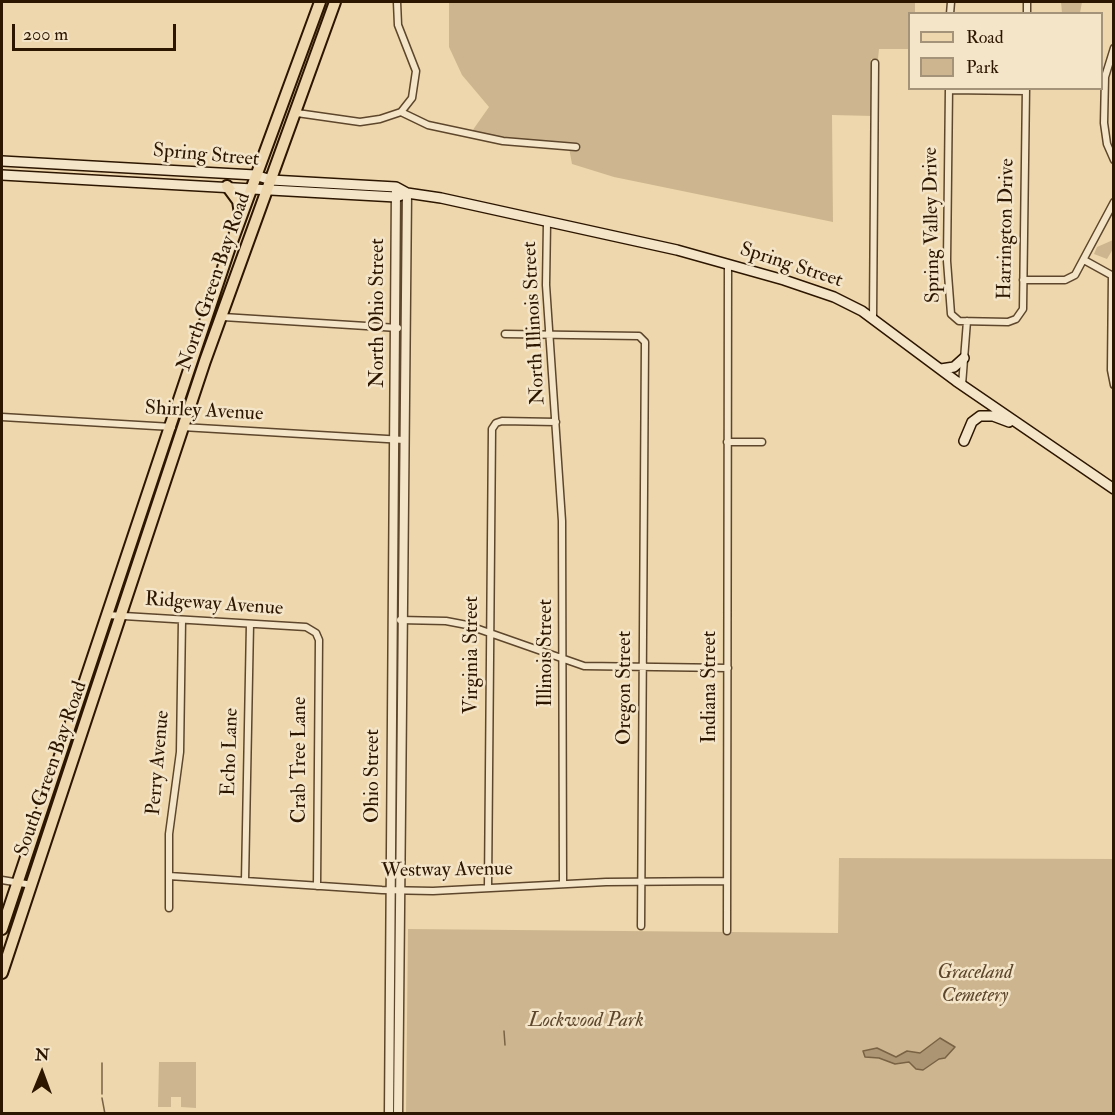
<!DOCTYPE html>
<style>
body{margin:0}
#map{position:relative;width:1115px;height:1115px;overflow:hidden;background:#eed7ac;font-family:"IM FELL Double Pica",serif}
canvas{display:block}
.frame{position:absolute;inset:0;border:3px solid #2d1600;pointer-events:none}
.legend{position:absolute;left:908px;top:12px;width:195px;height:78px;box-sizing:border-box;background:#f4e5c9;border:2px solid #a49279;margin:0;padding:8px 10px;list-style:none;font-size:18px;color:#2d1600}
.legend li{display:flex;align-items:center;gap:12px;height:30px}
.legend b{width:30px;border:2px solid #a49279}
.north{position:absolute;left:12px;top:1043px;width:60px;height:60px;-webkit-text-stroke:4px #f4e5c9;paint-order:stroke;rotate:1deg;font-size:16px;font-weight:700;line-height:24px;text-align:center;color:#2d1600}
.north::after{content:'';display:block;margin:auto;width:21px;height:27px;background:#2d1600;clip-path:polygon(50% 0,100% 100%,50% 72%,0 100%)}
.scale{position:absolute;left:12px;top:24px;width:164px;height:27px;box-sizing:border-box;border:3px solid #2d1600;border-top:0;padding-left:8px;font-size:18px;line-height:21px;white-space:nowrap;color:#2d1600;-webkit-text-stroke:4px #f4e5c9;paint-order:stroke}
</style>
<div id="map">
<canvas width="1115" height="1115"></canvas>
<div class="frame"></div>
<ul class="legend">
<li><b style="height:8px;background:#eed7ac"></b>Road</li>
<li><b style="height:16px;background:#cdb68f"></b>Park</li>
</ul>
<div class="north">N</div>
<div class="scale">200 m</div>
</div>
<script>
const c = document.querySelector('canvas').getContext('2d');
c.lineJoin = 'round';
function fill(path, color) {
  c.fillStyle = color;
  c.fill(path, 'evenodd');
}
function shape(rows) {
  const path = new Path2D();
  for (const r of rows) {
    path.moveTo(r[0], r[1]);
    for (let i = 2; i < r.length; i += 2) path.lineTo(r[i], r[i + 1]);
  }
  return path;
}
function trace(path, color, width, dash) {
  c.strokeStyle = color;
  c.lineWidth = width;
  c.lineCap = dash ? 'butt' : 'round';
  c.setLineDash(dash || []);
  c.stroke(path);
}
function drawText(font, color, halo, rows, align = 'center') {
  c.font = font + ' "IM FELL Double Pica",serif';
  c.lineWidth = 5;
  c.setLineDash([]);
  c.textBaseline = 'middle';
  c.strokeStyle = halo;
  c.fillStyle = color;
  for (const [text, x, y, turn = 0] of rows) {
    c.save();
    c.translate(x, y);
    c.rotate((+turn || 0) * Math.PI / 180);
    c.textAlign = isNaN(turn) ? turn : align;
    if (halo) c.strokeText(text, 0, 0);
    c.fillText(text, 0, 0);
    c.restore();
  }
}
fill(shape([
 [449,2,915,2,915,13,910,14,909,49,879,49,878,59,871,59,873,116,832,115,833,222,614,177,572,164,569,148,470,134,489,107,462,75,449,47],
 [1061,2,1082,2,1080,13,1062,13],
 [1113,240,1113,249,1107,259,1094,254,1097,247],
 [839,858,1113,859,1113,1113,406,1114,408,929,838,933],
 [159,1062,196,1062,196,1108,181,1107,181,1097,171,1097,171,1107,158,1107]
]), '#cdb68f');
const water = shape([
 [940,1038,955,1047,945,1058,939,1059,923,1070,916,1069,909,1062,895,1064,879,1058,865,1057,863,1051,877,1048,896,1057,907,1051,920,1053,940,1038]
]);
fill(water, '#ac9572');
trace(water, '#796244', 1.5);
trace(shape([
 [504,1031,505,1045],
 [102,1094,102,1063],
 [102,1098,105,1114]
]), '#796244', 1.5);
const minor = shape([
 [950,14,951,2],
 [1027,14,1027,2],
 [1114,48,1105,77,1104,123,1107,144,1114,160],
 [949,88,947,261,951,314,959,321,1008,322,1016,319,1023,309,1026,88],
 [949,90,1026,91],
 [401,112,428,125,503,141,576,147],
 [297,113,360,122,380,119,401,112,412,98,416,71,398,25,397,2],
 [547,223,546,285,562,521,563,884],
 [1084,260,1113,276],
 [1112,275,1111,370,1114,385],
 [1023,280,1065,280,1075,275,1114,202],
 [223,317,398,328],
 [873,318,875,63],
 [505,334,639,336,645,342,641,926],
 [962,385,967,321],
 [2,417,172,427],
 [182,427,404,440],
 [727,442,762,442],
 [107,615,306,627,316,633,319,640,317,886],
 [400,620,446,621,467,625,584,666,728,668],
 [169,876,382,890,433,891,606,882,727,881],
 [2,880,32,885],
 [245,881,250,624],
 [488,888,492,429,496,423,502,421,556,422],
 [169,908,169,834,180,752,182,620],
 [727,931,728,264]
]);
const tertiary = shape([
 [389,1114,396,190],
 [398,1114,407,193]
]);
const secondary = shape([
 [2,161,255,175,271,180,396,187,407,193,441,198,677,250,784,280,834,297,862,311,956,381,1114,489],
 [2,175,396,197,407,193],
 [941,369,954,367,964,358],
 [964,441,972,422,980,416,993,416,1009,422]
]);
const primary = shape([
 [227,186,238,201,240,214],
 [2,929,230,247,320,2],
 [2,973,205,361,335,2]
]);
trace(minor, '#5d462b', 9);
trace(tertiary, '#5d462b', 11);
trace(secondary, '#2d1600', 12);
trace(primary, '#2d1600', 14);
trace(minor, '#f4e5c9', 6);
trace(tertiary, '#f4e5c9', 8);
trace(secondary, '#f4e5c9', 9);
trace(primary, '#eed7ac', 10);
drawText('20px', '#2d1600', '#f4e5c9', [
 ["Spring Street",206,156,5],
 ["Spring Valley Drive",933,225,-91],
 ["Harrington Drive",1007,229,-89],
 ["Spring Street",791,266,18],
 ["North Green Bay Road",215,282,-71],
 ["North Ohio Street",379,313,-90],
 ["North Illinois Street",535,323,-93],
 ["Shirley Avenue",204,412,3],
 ["Ridgeway Avenue",214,605,4],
 ["Illinois Street",547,653,-90],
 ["Virginia Street",473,655,-90],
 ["Indiana Street",711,687,-90],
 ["Oregon Street",626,688,-90],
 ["Echo Lane",231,752,-88],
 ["Crab Tree Lane",301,760,-90],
 ["Perry Avenue",159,763,-85],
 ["South Green Bay Road",52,769,-71],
 ["Ohio Street",374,776,-90],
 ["Westway Avenue",447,871,-1]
]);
drawText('italic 20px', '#5d462b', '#f4e5c9', [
 ["Graceland",975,974],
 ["Cemetery",975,997],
 ["Lockwood Park",586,1022]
]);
</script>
